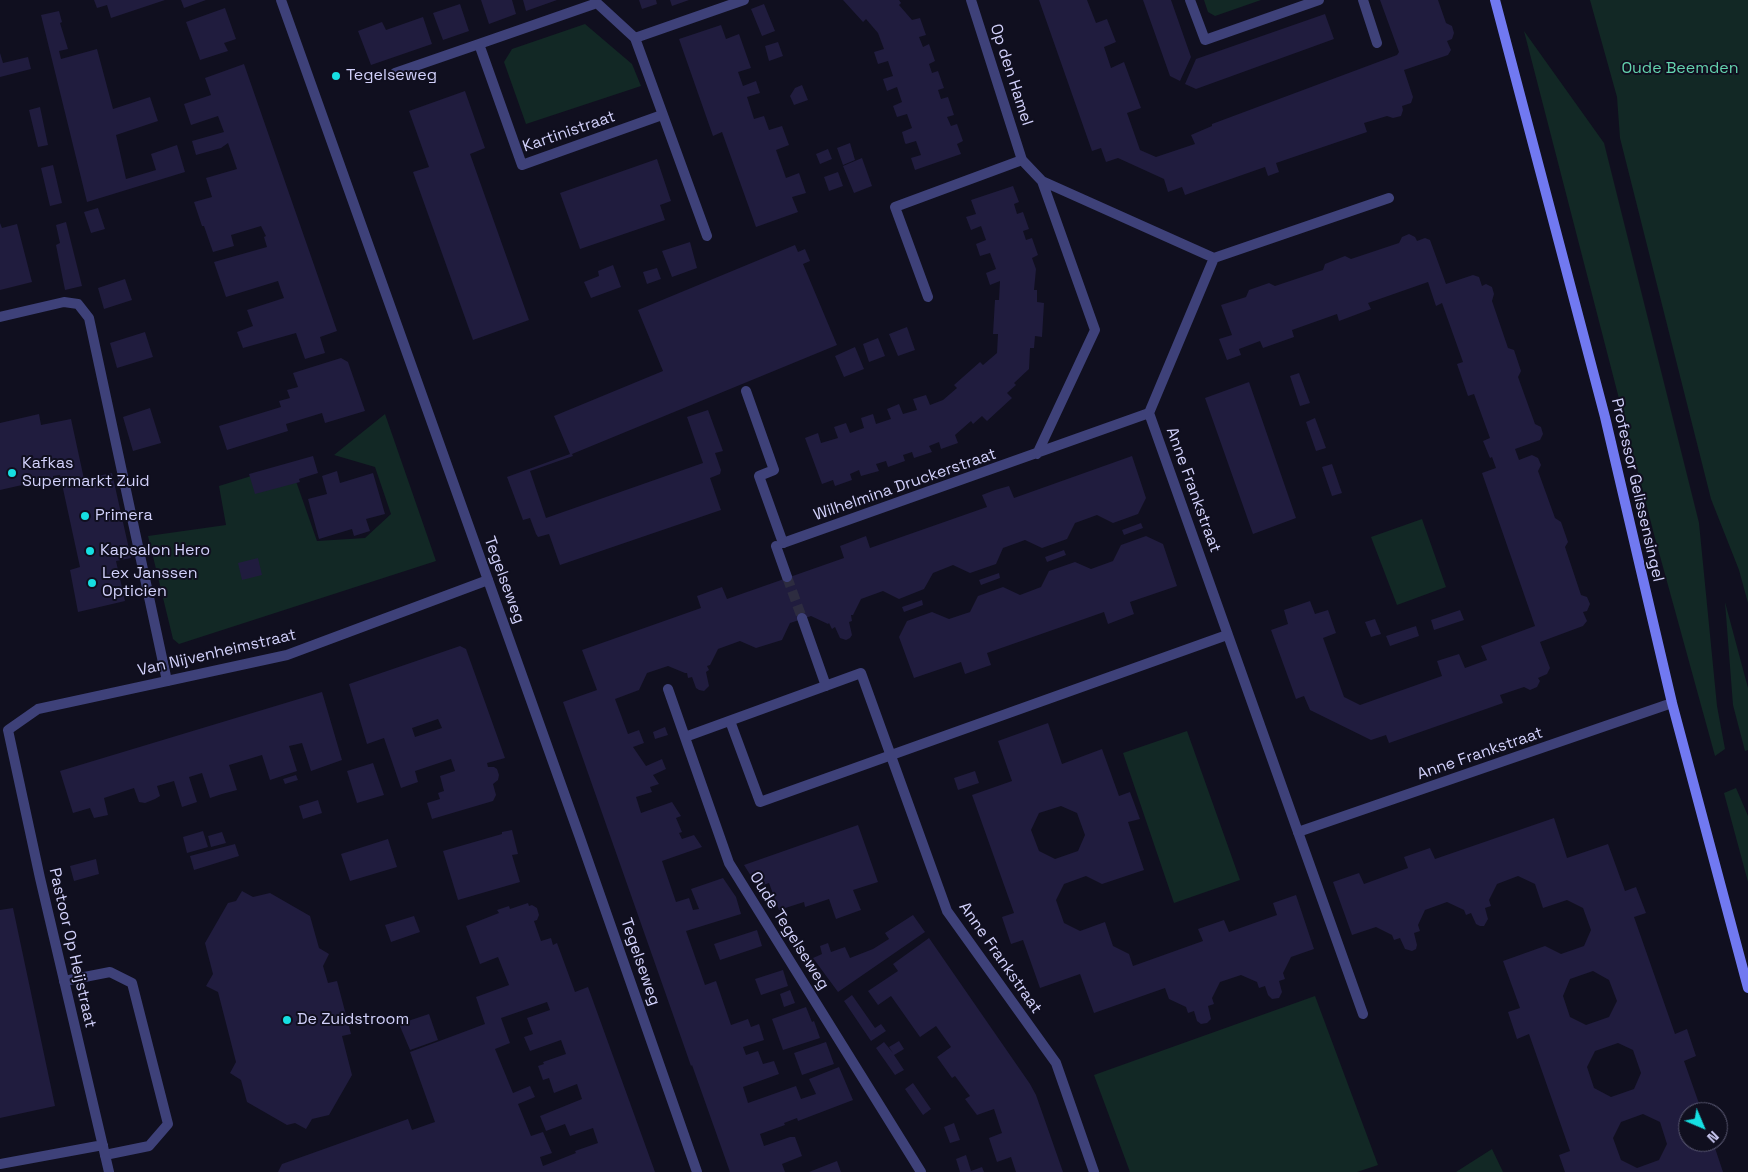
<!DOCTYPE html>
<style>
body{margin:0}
#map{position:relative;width:1748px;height:1172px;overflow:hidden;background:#100f1f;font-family:"Space Grotesk",sans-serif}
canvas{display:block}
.north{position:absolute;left:1678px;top:1102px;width:50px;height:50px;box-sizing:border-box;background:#100f1f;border:1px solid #5e5d77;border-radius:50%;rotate:135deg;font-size:14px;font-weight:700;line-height:20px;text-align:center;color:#d2d1fb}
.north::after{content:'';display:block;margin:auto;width:18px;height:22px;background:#16dfe2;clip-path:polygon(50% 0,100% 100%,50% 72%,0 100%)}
</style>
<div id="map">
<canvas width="1748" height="1172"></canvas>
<div class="north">N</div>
</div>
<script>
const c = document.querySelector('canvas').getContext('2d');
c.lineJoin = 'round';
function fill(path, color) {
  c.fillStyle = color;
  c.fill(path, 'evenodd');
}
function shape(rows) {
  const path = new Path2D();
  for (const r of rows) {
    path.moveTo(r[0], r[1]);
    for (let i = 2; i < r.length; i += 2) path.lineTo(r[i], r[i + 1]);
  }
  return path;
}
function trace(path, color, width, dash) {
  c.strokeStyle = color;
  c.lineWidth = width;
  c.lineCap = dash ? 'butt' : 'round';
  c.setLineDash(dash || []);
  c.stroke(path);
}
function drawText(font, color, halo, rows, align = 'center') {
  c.font = font + ' "Space Grotesk",sans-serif';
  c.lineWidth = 4;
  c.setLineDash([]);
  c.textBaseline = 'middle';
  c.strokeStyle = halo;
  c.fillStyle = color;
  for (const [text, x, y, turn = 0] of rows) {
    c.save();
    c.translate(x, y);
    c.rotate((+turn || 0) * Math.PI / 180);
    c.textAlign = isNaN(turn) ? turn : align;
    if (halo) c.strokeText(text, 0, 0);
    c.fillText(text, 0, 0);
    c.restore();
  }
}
fill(shape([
 [1204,0,1261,0,1215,16,1208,12],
 [1590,0,1748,0,1748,603,1739,570,1711,499,1620,138,1617,97],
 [585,24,632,64,641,86,526,124,504,62,512,49],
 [1524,31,1604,143,1699,523,1717,706,1725,749,1715,756,1655,538],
 [385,414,436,561,179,644,173,639,148,536,226,525,219,486,290,464,317,541,365,538,391,514,375,467,334,455],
 [1422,519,1446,587,1397,605,1371,537],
 [1725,602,1748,688,1748,750,1745,751,1733,705],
 [1187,731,1240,880,1174,903,1123,753],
 [1736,788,1748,816,1748,882,1724,793],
 [1315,996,1378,1165,1357,1172,1130,1172,1094,1075],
 [1492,1149,1503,1172,1456,1172]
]), '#122825');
fill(shape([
 [94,0,165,0,111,18,107,5,97,8],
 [181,0,206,0,184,8],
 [481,0,512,0,516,14,489,24],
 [523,0,557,0,526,11],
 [639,0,656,0,657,4,642,9],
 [670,0,689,0,672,6],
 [843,0,899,0,901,3,899,5,912,20,920,18,926,35,919,37,923,47,929,44,935,61,929,64,932,73,938,71,944,88,938,90,941,99,948,97,954,115,947,117,951,126,957,124,963,141,957,144,961,154,915,170,911,158,921,155,916,141,906,144,905,143,902,132,912,128,907,114,897,117,893,106,902,102,897,87,887,91,883,79,893,76,888,61,878,64,874,52,884,49,878,33,866,19,863,22],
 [1039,0,1087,0,1096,23,1107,19,1116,42,1104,47,1111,68,1124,62,1141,108,1127,113,1140,150,1156,157,1195,144,1191,135,1212,126,1212,124,1397,55,1399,52,1380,0,1438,0,1446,23,1452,26,1454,33,1452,39,1447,41,1451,50,1448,55,1404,70,1413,97,1411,103,1402,106,1403,110,1401,116,1393,118,1387,116,1364,123,1367,132,1276,163,1279,172,1268,176,1265,167,1185,195,1182,187,1168,192,1164,179,1118,158,1106,162,1101,148,1092,151],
 [1143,0,1171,0,1191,57,1180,81,1170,76],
 [460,4,469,31,443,40,433,13],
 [764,4,775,31,762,36,751,9],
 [225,8,236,39,224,43,228,51,200,60,186,22],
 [59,11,62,22,60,23,68,49,59,51,61,59,97,49,113,109,150,97,158,121,116,135,126,179,156,170,151,154,177,145,185,172,87,202,41,15],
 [1325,14,1334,39,1196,89,1185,84,1196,59],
 [423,17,432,44,371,65,358,31,382,22,386,30],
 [721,25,726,39,739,34,751,68,738,72,743,86,756,81,760,93,747,97,754,119,764,116,769,130,782,126,789,145,776,150,786,178,799,173,806,193,792,197,798,212,756,227,722,132,713,136,679,39],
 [778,42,783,56,769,61,765,46],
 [0,53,3,63,28,57,31,69,0,77],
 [244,64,337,331,320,337,325,353,305,359,296,333,243,348,237,332,253,326,247,310,284,298,281,290,278,281,226,297,214,262,267,247,264,237,266,236,261,226,231,235,234,246,213,252,204,226,202,226,194,202,212,197,206,178,237,169,228,143,221,148,196,155,192,141,224,132,218,116,191,125,184,104,211,95,205,78],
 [802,85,808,100,794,105,790,96,795,88],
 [465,91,485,148,470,154,529,320,473,340,413,172,429,167,409,111],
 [40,107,48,145,38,147,29,110],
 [850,143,855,160,843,165,837,148],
 [828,149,832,159,820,164,816,154],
 [862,158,872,186,854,193,843,166],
 [657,159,671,201,660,205,665,220,580,249,560,193],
 [53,165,62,203,50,206,41,168],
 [838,172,843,186,829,191,824,177],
 [1013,186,1019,202,1014,204,1017,214,1023,212,1029,229,1023,231,1026,240,1032,238,1038,255,1032,258,1036,269,1034,290,1037,290,1037,302,1044,303,1042,337,1035,336,1034,348,1030,348,1029,369,1014,383,1016,385,1007,393,1012,398,987,421,982,416,973,424,971,421,955,435,958,443,941,449,939,442,929,446,932,452,914,458,912,452,903,455,905,461,888,467,886,461,876,464,879,471,861,476,859,470,850,474,852,480,835,486,833,480,822,484,805,438,818,433,821,443,838,438,834,427,846,423,850,433,864,428,861,418,873,414,876,424,891,419,887,409,899,404,903,414,917,410,913,399,926,395,930,405,943,400,957,388,954,385,980,362,983,365,997,353,998,334,993,334,995,300,999,300,1000,281,990,285,986,273,996,269,990,253,980,256,976,244,986,240,981,226,971,230,966,217,976,214,971,200],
 [98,208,105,229,91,233,84,212],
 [66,222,82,286,65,290,56,245,60,243,56,225],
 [0,223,2,228,17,224,32,282,0,290],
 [1409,234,1415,237,1417,241,1425,238,1430,240,1446,284,1473,275,1479,277,1482,286,1486,284,1492,287,1494,294,1492,301,1508,348,1514,350,1521,371,1518,377,1535,424,1541,427,1543,434,1540,440,1515,449,1519,460,1532,455,1538,458,1541,465,1538,471,1555,518,1561,522,1568,542,1565,547,1581,595,1587,597,1590,604,1587,611,1583,612,1587,621,1583,626,1540,642,1550,668,1547,674,1538,678,1540,681,1537,687,1530,690,1524,687,1500,695,1503,703,1389,743,1386,735,1371,740,1310,710,1304,696,1296,699,1271,630,1288,624,1284,610,1310,601,1315,614,1328,610,1336,633,1323,638,1344,697,1360,705,1442,676,1437,661,1459,654,1465,668,1487,660,1481,646,1535,626,1482,473,1496,468,1492,457,1490,458,1483,441,1490,438,1474,394,1468,396,1457,364,1463,362,1442,303,1436,306,1428,282,1368,303,1371,309,1339,321,1337,314,1292,330,1294,337,1263,348,1260,341,1239,349,1241,355,1227,360,1219,339,1232,335,1221,305,1246,297,1249,290,1269,283,1275,286,1323,270,1325,264,1345,256,1351,259,1399,243,1402,237],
 [690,242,697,268,672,277,662,251],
 [795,245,798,252,805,249,810,261,803,264,837,345,572,454,573,456,530,471,546,518,703,463,687,417,708,410,723,451,715,453,721,470,720,474,710,478,721,510,560,565,549,534,538,537,536,534,530,518,523,520,507,477,570,454,554,416,663,371,638,310],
 [613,265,621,287,591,298,584,282,599,276,598,271],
 [657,268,661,279,647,284,643,272],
 [125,279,132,300,104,309,98,288],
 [907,327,915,350,898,356,889,334],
 [145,332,153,357,117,368,110,343],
 [878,338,885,356,869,362,863,344],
 [855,347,864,369,844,377,835,356],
 [341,358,348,362,365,411,325,423,322,413,286,424,288,431,227,450,219,426,281,407,279,401,290,398,287,390,298,387,293,373],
 [1299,373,1310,403,1300,406,1290,376],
 [1249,382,1296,518,1253,534,1205,398],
 [150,408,161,443,133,451,123,417],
 [39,414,41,425,71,419,84,479,112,473,131,558,116,561,125,601,78,612,70,570,80,567,60,475,53,476,53,478,0,490,0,423],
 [1315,418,1326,448,1316,451,1306,422],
 [313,456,318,473,299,479,300,482,255,494,249,474],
 [1132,456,1146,498,1138,514,1113,523,1097,515,1075,523,1067,539,1042,548,1025,540,1003,548,996,564,970,573,953,565,933,573,924,589,899,599,883,591,861,599,853,615,851,615,852,621,849,622,852,635,850,638,846,640,840,638,835,627,832,629,829,623,828,624,811,616,790,623,782,640,756,648,740,641,718,649,710,665,707,666,709,670,706,672,709,686,704,691,699,690,696,688,692,677,688,678,687,673,685,673,668,666,647,673,639,690,615,699,628,734,639,730,644,743,633,747,646,766,662,759,666,769,653,775,659,784,650,787,652,792,636,797,641,813,672,802,681,816,676,818,682,832,679,833,682,839,694,835,702,847,662,861,676,902,689,898,693,910,699,909,691,889,723,878,736,897,741,914,686,931,705,985,716,981,731,1025,748,1019,751,1027,759,1024,764,1040,743,1047,746,1055,758,1051,763,1064,774,1061,779,1074,743,1087,748,1103,796,1086,801,1099,816,1094,809,1079,839,1067,853,1100,798,1121,797,1118,784,1123,785,1125,760,1134,764,1146,790,1137,795,1137,802,1156,782,1164,785,1172,730,1172,692,1065,691,1066,683,1043,563,702,597,690,582,650,701,608,697,596,722,587,727,599,844,558,840,546,866,536,870,548,987,507,982,495,995,490,1009,486,1014,498],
 [1332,464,1342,493,1332,496,1322,467],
 [337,471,340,483,373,473,385,514,366,519,370,531,354,536,352,529,319,539,308,499,327,494,322,476],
 [1141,523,1143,528,1124,535,1122,530],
 [1146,536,1163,544,1177,586,1130,602,1134,614,1108,624,1104,612,987,653,991,665,965,674,961,662,914,678,899,637,907,621,932,612,949,619,970,612,978,596,1003,587,1020,595,1041,587,1049,571,1075,562,1091,569,1113,561,1121,545],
 [1064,550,1066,555,1047,562,1045,557],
 [258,558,262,575,242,580,238,563],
 [999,573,1000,578,981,585,979,580],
 [922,600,923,605,904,612,902,607],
 [1460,610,1464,620,1434,630,1431,620],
 [1375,619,1381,634,1371,637,1365,622],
 [1416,626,1419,636,1390,646,1386,636],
 [460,646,466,649,505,758,487,763,488,767,494,767,497,769,499,775,498,780,493,784,496,795,493,801,432,819,427,803,440,799,438,793,444,791,440,776,455,771,451,759,415,771,418,782,401,788,384,738,367,744,349,684],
 [438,719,442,728,415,737,412,728],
 [322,692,342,760,311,771,302,743,289,746,297,771,270,780,262,755,229,765,237,790,222,794,210,798,202,773,189,777,197,802,182,807,174,781,157,786,160,796,155,799,145,803,139,802,134,788,104,798,108,815,94,818,90,808,73,813,60,771],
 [1048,723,1062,764,1102,749,1119,796,1130,792,1140,819,1128,822,1144,870,1102,884,1086,876,1064,884,1056,900,1064,923,1080,931,1105,922,1113,946,1129,954,1133,966,1203,941,1198,929,1224,920,1229,932,1277,915,1273,903,1296,895,1314,949,1291,957,1283,973,1285,979,1279,981,1282,992,1279,998,1272,999,1268,995,1265,986,1259,988,1257,982,1241,975,1220,982,1212,998,1214,1004,1208,1006,1211,1019,1207,1023,1201,1024,1197,1021,1194,1011,1188,1013,1186,1007,1169,999,1165,988,1094,1013,1080,974,1040,988,1023,940,1011,944,1002,917,1014,913,972,795,1012,781,998,741],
 [1061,806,1077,813,1085,835,1078,851,1055,859,1039,851,1031,830,1039,813],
 [665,727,668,735,655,739,653,732],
 [373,763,384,795,357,803,347,771],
 [975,771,979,783,958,790,954,778],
 [296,775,298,780,285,784,283,779],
 [318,800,322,813,303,819,299,806],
 [1554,818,1567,858,1608,844,1625,891,1636,887,1646,913,1634,917,1675,1034,1687,1029,1696,1056,1684,1061,1702,1112,1688,1112,1688,1142,1713,1142,1723,1172,1565,1172,1559,1155,1570,1151,1529,1034,1517,1039,1508,1012,1520,1008,1503,961,1545,946,1561,954,1584,946,1591,930,1583,908,1567,900,1543,908,1535,884,1518,876,1497,884,1489,900,1491,906,1485,908,1488,919,1484,926,1480,926,1476,924,1471,913,1466,915,1464,910,1447,902,1425,910,1418,925,1420,931,1414,933,1417,945,1416,949,1412,951,1405,949,1400,938,1394,940,1392,935,1376,927,1352,935,1333,882,1359,873,1364,884,1408,868,1404,857,1430,848,1435,859],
 [1593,971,1609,980,1617,1001,1609,1017,1586,1025,1570,1017,1563,996,1570,979],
 [1618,1043,1633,1050,1641,1073,1634,1089,1611,1097,1594,1088,1587,1067,1595,1051],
 [1643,1114,1660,1122,1667,1144,1659,1160,1637,1168,1621,1160,1613,1138,1621,1122],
 [858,825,878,882,853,890,861,910,836,919,829,899,805,907,804,902,779,910,769,883,758,887,744,865],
 [512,830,518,854,512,855,520,882,458,900,443,851,502,834,502,832],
 [203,831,208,847,187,853,183,837],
 [222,832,226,843,211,847,208,836],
 [388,839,397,867,350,881,341,854],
 [235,844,239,856,194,870,190,856],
 [96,859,99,874,74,881,70,866],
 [242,891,253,897,270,893,310,916,319,948,329,954,323,966,328,983,337,981,351,1034,342,1036,352,1075,329,1115,312,1119,306,1129,295,1123,287,1125,247,1102,241,1080,230,1073,236,1062,218,992,206,986,213,974,205,943,228,903,236,901],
 [528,903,529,906,532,905,537,908,539,915,537,920,534,921,541,941,551,938,553,945,557,943,575,992,588,987,655,1172,278,1172,282,1164,408,1119,412,1130,435,1122,410,1052,485,1024,476,997,509,985,498,957,480,964,466,926,499,913,497,910,509,906,510,909],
 [547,1002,550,1010,527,1018,533,1034,524,1037,530,1051,561,1040,566,1054,543,1062,544,1064,538,1066,543,1080,549,1078,554,1093,577,1084,582,1099,540,1116,546,1131,565,1124,570,1136,593,1128,598,1143,575,1151,576,1153,543,1166,540,1157,552,1153,543,1132,531,1136,518,1104,535,1097,530,1086,513,1093,495,1049,510,1043,501,1018],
 [13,908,55,1106,0,1118,0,910],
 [913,915,925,932,838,992,813,958,822,954,820,946,828,943,831,952,845,947,850,958,873,949,889,939,885,933],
 [414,916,420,932,391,942,385,925],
 [757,930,762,946,720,960,714,944],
 [929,938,1030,1084,1036,1095,1063,1172,1016,1172,1011,1157,997,1162,989,1138,1002,1133,994,1109,977,1115,965,1099,970,1096,955,1076,952,1078,937,1057,951,1047,936,1026,920,1037,891,996,878,1005,868,991,898,971,893,964],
 [783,970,788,986,761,995,755,979],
 [790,990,795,1003,784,1007,780,994],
 [852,995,875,1028,881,1024,886,1031,871,1041,844,1001],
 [806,1007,812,1022,814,1021,820,1038,783,1050,772,1019],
 [429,1014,438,1040,410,1050,399,1024],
 [899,1041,904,1049,894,1055,904,1070,895,1075,876,1048,884,1042,893,1053,889,1047],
 [826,1042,834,1064,802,1075,794,1053],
 [913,1083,931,1109,923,1115,905,1089],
 [954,1123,960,1140,950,1143,944,1127],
 [966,1155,971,1171,982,1167,984,1172,960,1172,956,1159],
 [837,1161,841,1172,809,1172]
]), '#201c3e');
trace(shape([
 [787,577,802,618]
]), '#2d2c40', 10, [10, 5]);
trace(shape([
 [1190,0,1205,40,1319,0],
 [1363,0,1377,43],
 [928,297,895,207,1022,160],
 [0,317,64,302,78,304,89,318,167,681],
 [746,391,774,470,759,476,783,543],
 [1298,832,1363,1014],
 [64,981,110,972,132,983,168,1124,149,1146,105,1155]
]), '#3e4179', 10);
trace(shape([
 [596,0,597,3,635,38,707,236],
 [971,0,1022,160,1042,181,1214,258,1389,198],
 [597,3,479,44,522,165,662,115],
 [635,38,744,0],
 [395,73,479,44],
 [1149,413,1298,832,1672,703],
 [1149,413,1214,258],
 [1037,454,1095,330,1042,181],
 [783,543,1149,413],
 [776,546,787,577],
 [802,618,826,686],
 [668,689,729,863,921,1172],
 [730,721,760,802,1227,635],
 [685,737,861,673,947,911,1056,1063,1094,1172],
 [0,1164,103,1145],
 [109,1172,40,878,8,730,38,709,287,655,488,580]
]), '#3e4179', 10);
trace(shape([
 [281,0,579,835,697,1172]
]), '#3e4179', 10);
trace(shape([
 [1495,0,1605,417,1672,703,1748,988]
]), '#7179f1', 10);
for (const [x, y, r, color] of [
 [336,76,5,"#16dfe2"],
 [12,473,5,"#16dfe2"],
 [85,516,5,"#16dfe2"],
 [90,551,5,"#16dfe2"],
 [92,583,5,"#16dfe2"],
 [287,1020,5,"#16dfe2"]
]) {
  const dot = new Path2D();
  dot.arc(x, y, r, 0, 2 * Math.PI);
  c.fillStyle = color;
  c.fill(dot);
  trace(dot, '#100f1f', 2);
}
drawText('16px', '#64d3ae', '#100f1f', [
 ["Oude Beemden",1680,69]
]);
drawText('16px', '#d2d1fb', '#100f1f', [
 ["Op den Hamel",1011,75,72],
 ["Kartinistraat",569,132,-19],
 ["Wilhelmina Druckerstraat",905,485,-19],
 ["Anne Frankstraat",1193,490,70],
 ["Professor Gelissensingel",1637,490,77],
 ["Tegelseweg",504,580,70],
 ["Van Nijvenheimstraat",217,653,-13],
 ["Anne Frankstraat",1480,754,-19],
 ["Oude Tegelseweg",789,931,58],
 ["Pastoor Op Heijstraat",72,948,77],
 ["Anne Frankstraat",1000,958,55],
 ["Tegelseweg",640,962,71]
]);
drawText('16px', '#d2d1fb', '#100f1f', [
 ["Tegelseweg",346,76],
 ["Kafkas",22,464],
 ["Supermarkt Zuid",22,482],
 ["Primera",95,516],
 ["Kapsalon Hero",100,551],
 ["Lex Janssen",102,574],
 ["Opticien",102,592],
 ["De Zuidstroom",297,1020]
], 'left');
</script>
